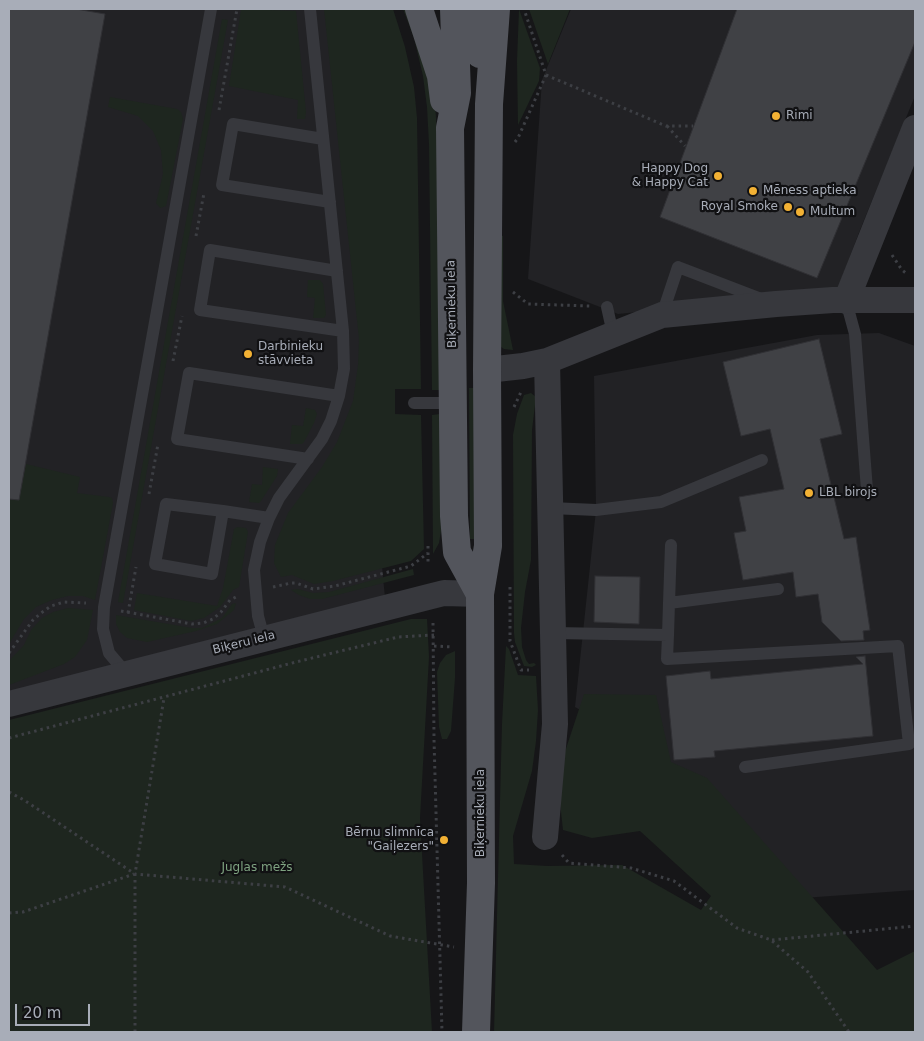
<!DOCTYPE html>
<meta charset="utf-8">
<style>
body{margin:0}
#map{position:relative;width:924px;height:1041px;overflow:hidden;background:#161618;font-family:"DejaVu Sans",sans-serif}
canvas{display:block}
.frame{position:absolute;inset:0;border:10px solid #a8adb8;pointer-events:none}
.scale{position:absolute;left:15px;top:1004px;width:75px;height:22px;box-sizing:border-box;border:2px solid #a8adb8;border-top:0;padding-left:6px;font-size:15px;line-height:18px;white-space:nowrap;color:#a8adb8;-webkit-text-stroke:4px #111113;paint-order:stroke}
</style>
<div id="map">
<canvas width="924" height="1041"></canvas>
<div class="frame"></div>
<div class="scale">20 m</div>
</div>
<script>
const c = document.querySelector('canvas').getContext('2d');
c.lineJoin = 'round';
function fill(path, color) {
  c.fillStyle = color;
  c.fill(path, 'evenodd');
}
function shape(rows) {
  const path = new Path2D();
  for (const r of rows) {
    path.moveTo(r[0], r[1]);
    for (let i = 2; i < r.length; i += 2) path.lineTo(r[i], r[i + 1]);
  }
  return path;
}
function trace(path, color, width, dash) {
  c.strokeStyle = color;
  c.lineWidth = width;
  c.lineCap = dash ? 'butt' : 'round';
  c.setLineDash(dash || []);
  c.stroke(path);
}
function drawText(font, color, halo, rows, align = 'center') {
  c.font = font + ' "DejaVu Sans",sans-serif';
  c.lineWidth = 4.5;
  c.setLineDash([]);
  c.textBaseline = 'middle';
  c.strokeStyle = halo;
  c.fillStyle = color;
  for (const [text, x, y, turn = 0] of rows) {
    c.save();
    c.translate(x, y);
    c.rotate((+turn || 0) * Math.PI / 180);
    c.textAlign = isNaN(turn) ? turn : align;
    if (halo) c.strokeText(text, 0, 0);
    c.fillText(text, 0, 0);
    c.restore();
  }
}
fill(shape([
 [9,9,328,9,335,68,387,619,9,716],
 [571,9,915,9,915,96,860,230,836,293,814,294,618,314,528,279,542,80],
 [879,333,915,346,915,890,789,899,659,754,575,707,596,510,594,376,817,335]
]), '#222225');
fill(shape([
 [244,9,296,11,306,112,305,119,297,119,298,100,229,86,241,10],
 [324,9,393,9,405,47,414,87,417,118,421,389,395,389,395,414,421,415,424,549,411,561,333,581,314,584,292,575,281,577,274,563,275,545,288,513,322,467,337,442,353,401,358,365,359,339],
 [403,9,411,9,435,102,437,135,440,390,432,390,429,144,427,107,423,76,414,38],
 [519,9,540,68,539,81,518,125,517,61],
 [529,9,570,9,548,64],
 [222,19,228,20,123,603,118,602],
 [110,97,177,109,181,112,183,119,166,206,160,208,156,203,163,174,161,150,153,131,138,116,108,107],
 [501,235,503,236,503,301,513,350,504,349,498,345],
 [308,280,320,280,323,284,326,315,324,318,313,318,315,298,307,297],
 [469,388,477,388,478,525,474,539,470,539],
 [531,393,536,397,532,430,531,560,525,592,521,628,522,647,526,660,529,664,534,663,536,665,532,667,524,666,515,642,514,633,513,435,517,414,524,395],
 [306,408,315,410,317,414,314,423,304,442,302,444,290,444,292,425,303,426],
 [440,414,441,531,439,543,433,554,432,415],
 [26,464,80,477,77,493,109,497,112,498,113,503,95,600,83,596,68,596,52,600,36,607,24,619,9,644,9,487,21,489],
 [263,467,278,469,277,476,261,501,259,503,249,502,252,484,262,485],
 [237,527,246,528,248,532,239,587,233,590,220,607,204,618,191,621,134,610,137,593,217,606,223,588,234,529],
 [413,569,414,575,322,599,310,599,299,595,291,590,298,589,313,593,329,592],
 [236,603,234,610,217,624,196,631,147,642,127,638,120,632,116,624,116,615,192,628,202,628,222,618,232,604],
 [68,608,93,610,87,640,75,657,64,664,9,685,9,661,24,645,31,630,42,618,53,612],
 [411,619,427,619,429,657,420,818,432,1032,9,1032,9,720],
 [506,646,509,649,518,675,536,676,538,710,536,741,532,771,513,836,514,864,547,866,622,865,701,910,711,896,640,831,592,838,563,830,557,776,584,694,656,695,671,762,707,778,877,970,915,951,915,1032,494,1032,502,724],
 [455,651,455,678,451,731,447,739,442,739,439,727,437,672,440,663,446,655]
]), '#1e261f');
const building = shape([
 [9,9,76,9,105,14,19,500,9,499,9,9],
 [737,9,915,9,915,42,817,278,660,217,737,9],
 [819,339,842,434,820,439,844,539,856,537,870,630,863,631,864,640,841,641,822,622,818,594,796,597,793,572,743,580,734,533,746,531,739,497,784,489,770,429,741,436,723,362,819,339],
 [595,576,640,577,639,624,594,622,595,576],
 [865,656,873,736,714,751,715,757,674,760,666,676,710,671,711,679,863,664,856,657,865,656]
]);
fill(building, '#404145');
trace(building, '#303034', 1);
trace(shape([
 [546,75,666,126,693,126],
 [219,110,237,9],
 [667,126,685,146],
 [515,142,518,138,546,75,524,9],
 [196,236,204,193],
 [892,255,902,270,907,274],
 [513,292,528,304,590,306],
 [173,361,182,316],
 [514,407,521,392],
 [149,494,158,444],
 [428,546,428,562],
 [273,587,291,583,296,583,313,589,335,586,411,566,428,553],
 [510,587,510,641,521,670,529,670],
 [121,611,192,624,203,623,213,619,221,612,230,600,238,596],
 [128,613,136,567],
 [433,623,434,739,442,1032],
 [434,646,453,647],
 [9,653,33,620,41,613,51,606,64,602,86,603],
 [9,738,296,662,398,637,434,635],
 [9,792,24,800,135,874,285,887,390,936,454,947],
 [562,855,569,863,631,868,674,881,737,928,771,940,808,972,849,1032],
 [9,913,23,912,134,874],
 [772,940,915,926],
 [135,1032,135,874,164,698]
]), '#3d3f44', 3, [2.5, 4]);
trace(shape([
 [323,139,233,124,222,185,330,202],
 [337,271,210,250,200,310,343,331],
 [846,301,855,334,867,490],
 [607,307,613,334],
 [662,315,678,267,764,300],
 [414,403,453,403],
 [308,459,177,439,189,373,339,396],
 [551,508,596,510,661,502,762,460],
 [223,511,166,504,155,564,212,574,223,511,269,518],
 [669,603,671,545],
 [554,633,668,635,667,659,898,646,909,744,745,767],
 [668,635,669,603,778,589],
 [264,638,258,616,254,570,260,542,269,518,279,498,322,439,331,421,339,396,344,369,343,331,310,9],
 [126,673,109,653,103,629,104,607,211,9]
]), '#37383d', 12);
trace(shape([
 [846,301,915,128],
 [487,370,523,366,547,361,662,315,776,304,833,300,915,300],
 [9,704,432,596,444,593,480,594],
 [545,837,555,724,547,361]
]), '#37383d', 26);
trace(shape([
 [419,9,441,76,444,100],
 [454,9,457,93,450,128,454,516,457,552,480,594],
 [477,9,477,36,480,54],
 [476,1032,481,883,480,594,488,546,487,370,489,104,496,9]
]), '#53555c', 28);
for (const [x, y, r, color] of [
 [776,116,5,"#f2b134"],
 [718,176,5,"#f2b134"],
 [753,191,5,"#f2b134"],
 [788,207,5,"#f2b134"],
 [800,212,5,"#f2b134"],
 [248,354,5,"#f2b134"],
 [809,493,5,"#f2b134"],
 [444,840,5,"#f2b134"]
]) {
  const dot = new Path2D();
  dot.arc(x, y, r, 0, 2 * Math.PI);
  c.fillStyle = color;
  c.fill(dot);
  trace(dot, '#111113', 2);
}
drawText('12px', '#a8adb8', '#111113', [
 ["Rimi",786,116],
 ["Happy Dog",708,169,"right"],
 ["& Happy Cat",708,183,"right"],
 ["Mēness aptieka",763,191],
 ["Royal Smoke",778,207,"right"],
 ["Multum",810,212],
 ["Darbinieku",258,347],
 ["stāvvieta",258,361],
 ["LBL birojs",819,493],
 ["Bērnu slimnīca",434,833,"right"],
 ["\"Gaiļezers\"",434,847,"right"]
], 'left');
drawText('12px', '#a8adb8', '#111113', [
 ["Biķernieku iela",452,304,-91],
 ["Biķeru iela",244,643,-14],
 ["Biķernieku iela",481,813,-90]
]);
drawText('12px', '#7fa381', '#111113', [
 ["Juglas mežs",257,868]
]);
</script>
